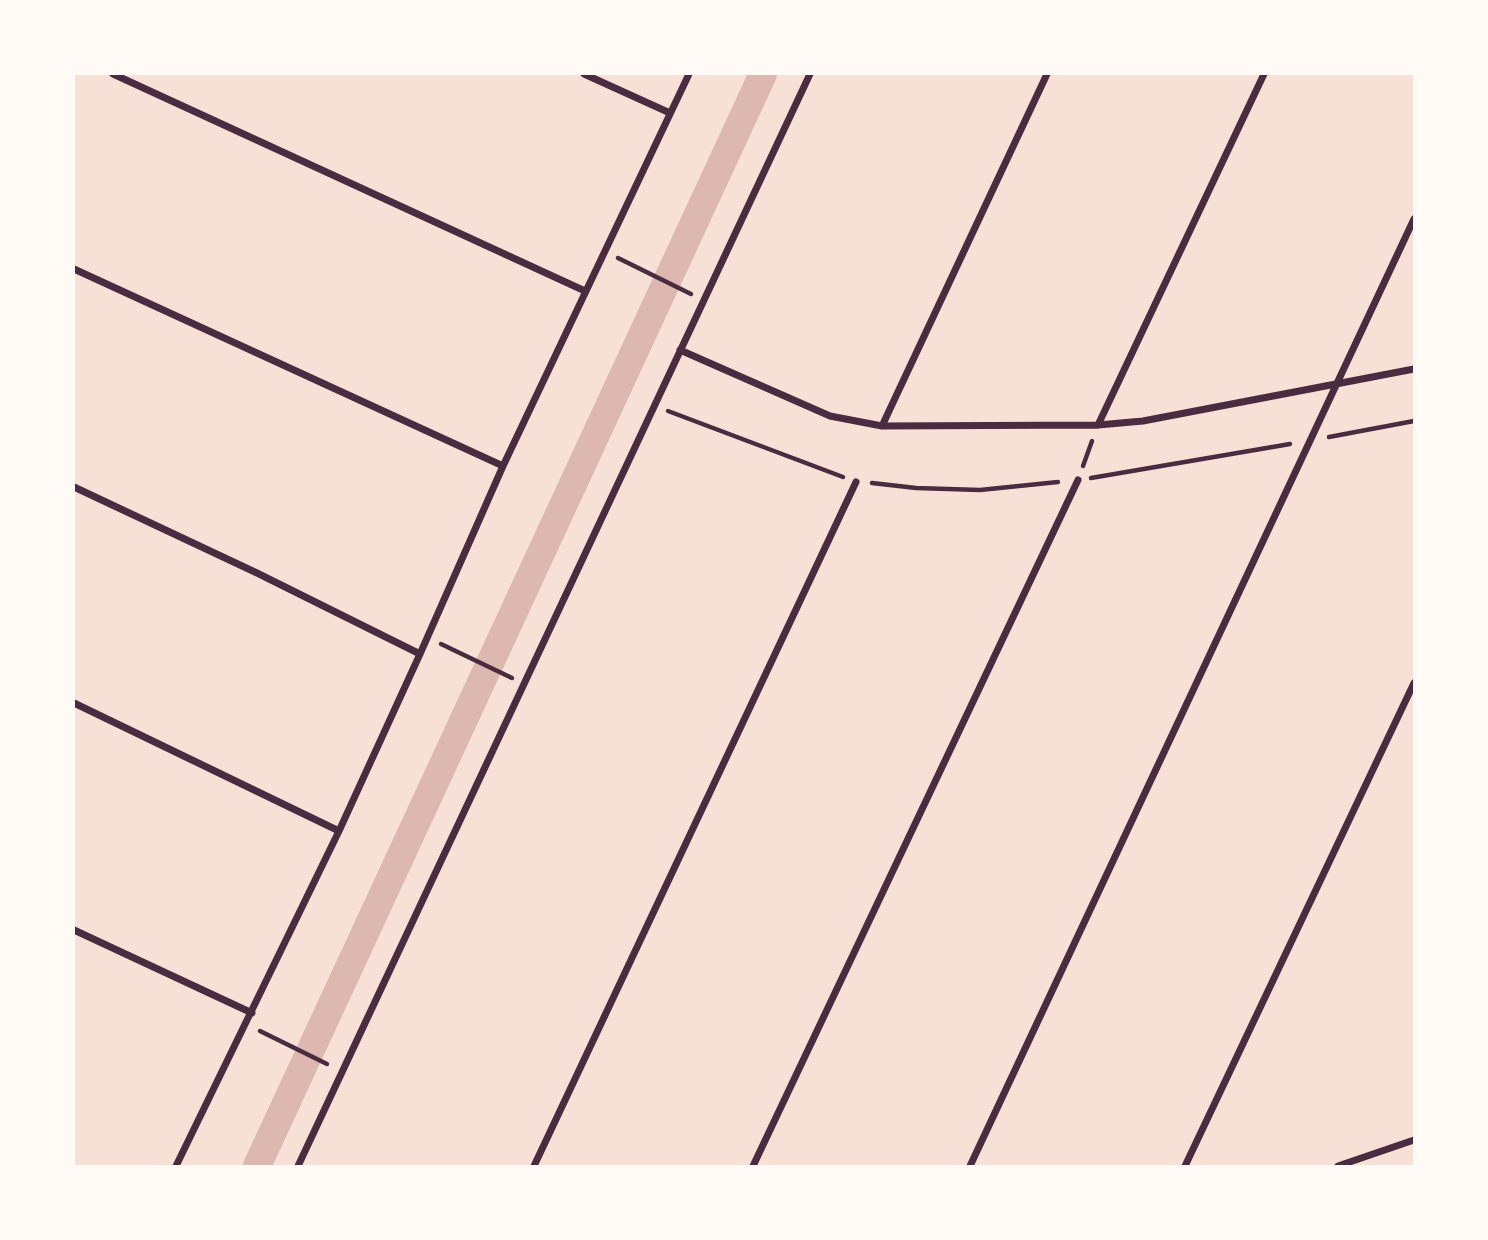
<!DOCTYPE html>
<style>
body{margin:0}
#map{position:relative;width:1488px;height:1240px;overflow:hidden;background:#f7e1d7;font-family:Signika,sans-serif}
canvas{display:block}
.frame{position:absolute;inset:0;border:75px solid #fffaf5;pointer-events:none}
</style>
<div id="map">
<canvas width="1488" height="1240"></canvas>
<div class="frame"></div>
</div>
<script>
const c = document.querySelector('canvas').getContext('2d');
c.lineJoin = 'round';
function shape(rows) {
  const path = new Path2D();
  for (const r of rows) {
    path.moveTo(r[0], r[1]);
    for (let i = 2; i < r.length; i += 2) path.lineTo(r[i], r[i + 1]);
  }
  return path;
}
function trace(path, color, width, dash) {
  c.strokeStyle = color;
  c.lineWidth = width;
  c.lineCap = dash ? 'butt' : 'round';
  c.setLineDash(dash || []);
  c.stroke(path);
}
trace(shape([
 [257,1166,763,74]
]), '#dcb8b0', 28);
trace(shape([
 [618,258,691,294],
 [668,411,843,477],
 [1329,437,1414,421],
 [1083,466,1092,441],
 [1091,478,1290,444],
 [872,483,916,488,980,490,1058,482],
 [441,644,512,678],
 [260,1031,327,1064]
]), '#4a2c40', 4.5);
trace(shape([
 [113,74,585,291],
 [584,74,670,113],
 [74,269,503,466],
 [680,350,830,416,882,426,1098,425,1143,421,1414,369],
 [1098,425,1264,74],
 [882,426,1047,74],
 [74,487,257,573,420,654],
 [74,703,339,831],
 [74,930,252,1013],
 [176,1166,339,831,420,654,503,466,689,74],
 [298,1166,810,74],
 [534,1166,856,482],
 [753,1166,1078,480],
 [970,1166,1414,219],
 [1185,1166,1414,683],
 [1338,1166,1414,1140]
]), '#4a2c40', 7);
</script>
